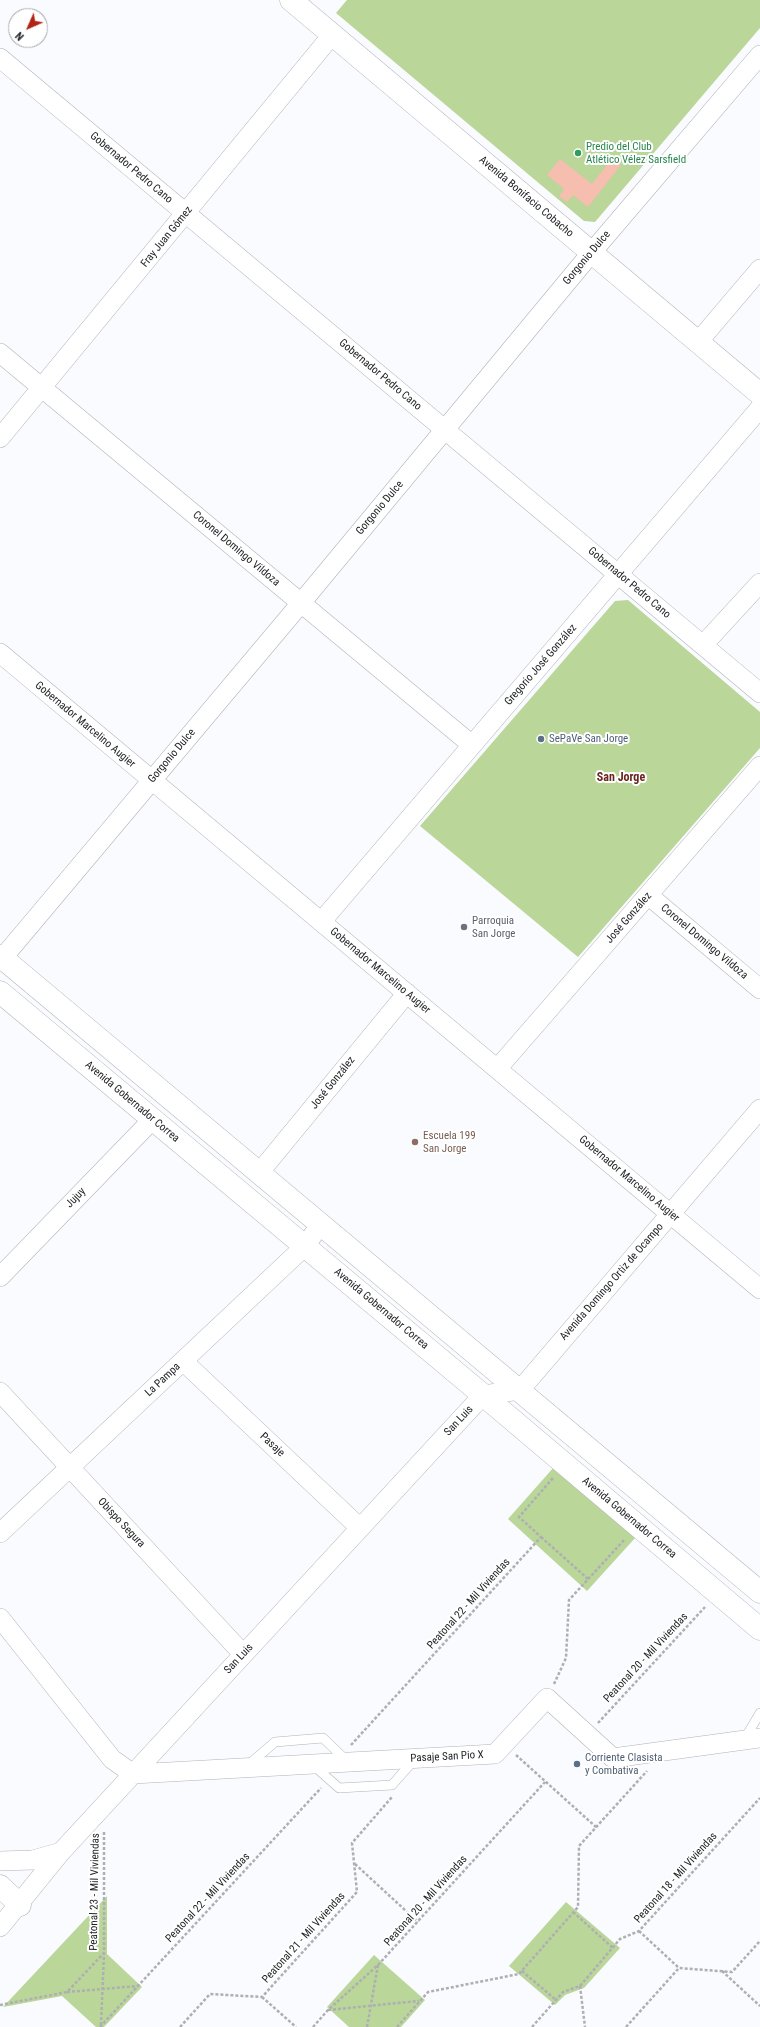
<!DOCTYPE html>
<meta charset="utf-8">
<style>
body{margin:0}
#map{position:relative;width:760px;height:2027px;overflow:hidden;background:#f9fbfe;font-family:"Roboto Condensed",sans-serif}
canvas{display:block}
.north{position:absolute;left:8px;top:8px;width:40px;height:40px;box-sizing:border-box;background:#fff;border:1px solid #a7a7a8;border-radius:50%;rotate:225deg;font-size:11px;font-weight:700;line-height:16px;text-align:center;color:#222326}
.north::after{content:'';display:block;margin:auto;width:14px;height:18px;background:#b12315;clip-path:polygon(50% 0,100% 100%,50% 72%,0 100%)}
</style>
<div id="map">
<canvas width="760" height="2027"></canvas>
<div class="north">N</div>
</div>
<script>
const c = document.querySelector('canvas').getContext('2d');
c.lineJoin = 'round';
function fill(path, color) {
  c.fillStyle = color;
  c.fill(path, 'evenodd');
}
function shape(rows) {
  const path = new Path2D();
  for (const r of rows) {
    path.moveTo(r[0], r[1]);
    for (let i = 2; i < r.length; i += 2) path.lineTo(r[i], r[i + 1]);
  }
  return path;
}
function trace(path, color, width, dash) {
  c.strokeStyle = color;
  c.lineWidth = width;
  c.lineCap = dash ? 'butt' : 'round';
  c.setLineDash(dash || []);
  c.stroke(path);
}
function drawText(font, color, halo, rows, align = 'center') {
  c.font = font + ' "Roboto Condensed",sans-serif';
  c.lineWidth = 4;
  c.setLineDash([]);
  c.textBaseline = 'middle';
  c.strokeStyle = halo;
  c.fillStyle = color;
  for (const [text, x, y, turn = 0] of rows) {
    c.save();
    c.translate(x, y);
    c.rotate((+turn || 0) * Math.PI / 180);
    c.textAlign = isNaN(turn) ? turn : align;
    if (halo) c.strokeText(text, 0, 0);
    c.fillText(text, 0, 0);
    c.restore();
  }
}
fill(shape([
 [347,0,760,0,760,28,595,222,584,221,336,13],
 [628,600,760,712,760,748,578,957,420,826,615,601],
 [554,1467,636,1537,587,1591,508,1519],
 [107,1896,107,1954,142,1987,104,2027,96,2027,62,1996,3,2007],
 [566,1902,620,1948,584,1988,565,1995,555,2005,509,1966],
 [374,1955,425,2000,401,2027,349,2027,327,2007]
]), '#bad699');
fill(shape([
 [612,158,621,165,588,207,573,195,567,202,559,196,564,189,547,175,560,159,592,184]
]), '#f5beae');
const service = shape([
 [744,1740,760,1713],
 [248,1765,275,1742,323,1738,348,1762],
 [313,1765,339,1788,392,1785,414,1760]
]);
const minor = shape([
 [0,58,760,693],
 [698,342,760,269],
 [0,353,472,745],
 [0,438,332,35],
 [703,645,760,583],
 [0,653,760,1289],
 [648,895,760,989],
 [321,922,760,408],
 [0,961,301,603,592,252,760,55],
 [497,1069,760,766],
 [259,1173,407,993],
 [0,1277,153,1119],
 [183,1361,360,1528],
 [0,1392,243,1654],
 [0,1533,305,1246,321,1224],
 [0,1618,112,1759,133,1774,495,1754,547,1698,613,1758,760,1738],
 [0,1861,33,1860,61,1852],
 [0,1927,61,1852,483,1395,520,1390,760,1109]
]);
const tertiary = shape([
 [291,0,760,394],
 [0,1886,20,1905]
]);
const secondary = shape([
 [0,956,760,1592],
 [0,992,483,1395,760,1629]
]);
trace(service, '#afb3b9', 10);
trace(minor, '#afb3b9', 20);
trace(tertiary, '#afb3b9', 23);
trace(secondary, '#afb3b9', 23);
trace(shape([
 [541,1537,588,1579],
 [554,1684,566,1658,569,1600,625,1539],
 [598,1723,705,1607],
 [351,1745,541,1537,519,1517,553,1478],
 [516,1755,596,1827],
 [355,1864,418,1922],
 [573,1912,613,1948],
 [639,1931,679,1968],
 [522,1971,556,2000],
 [722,1971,760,2006],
 [580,1986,585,2027],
 [67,1992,138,1986],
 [262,1997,296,2027],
 [0,2005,67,1992,104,1953,104,1830],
 [328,2010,419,2001],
 [101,2025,104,1954],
 [100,2027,321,1788],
 [180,2027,210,1994,262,1997,357,1892,352,1843,392,1797],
 [313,2027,328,2010,378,1965,545,1782],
 [367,2027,378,1965],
 [397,2027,428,1992,519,1974,578,1907,579,1846,647,1771],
 [532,2027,563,1992,580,1986,620,1939,639,1931,760,1798],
 [626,2027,679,1968,732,1972,760,1941]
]), '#adafb2', 2.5, [3, 2]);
trace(service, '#fff', 9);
trace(minor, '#fff', 19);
trace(tertiary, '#fff', 22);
trace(secondary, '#fff', 22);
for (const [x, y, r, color] of [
 [578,153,4,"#2e9e5b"],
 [541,739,4,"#5c6f8a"],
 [464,927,4,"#6b7280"],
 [415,1142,4,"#8d6e63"],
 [577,1764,4,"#5c6f8a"]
]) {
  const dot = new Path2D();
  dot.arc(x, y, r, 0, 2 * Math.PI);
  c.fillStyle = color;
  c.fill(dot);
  trace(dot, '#fff', 1.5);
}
drawText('11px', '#27864d', '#fff', [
 ["Predio del Club",586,147],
 ["Atlético Vélez Sarsfield",586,160]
], 'left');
drawText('11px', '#222326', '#fff', [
 ["Gobernador Pedro Cano",131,168,40],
 ["Avenida Bonifacio Cobacho",526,197,40],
 ["Fray Juan Gómez",167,237,-51],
 ["Gorgonio Dulce",587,258,-50],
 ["Gobernador Pedro Cano",380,375,40],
 ["Gorgonio Dulce",380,508,-50],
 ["Coronel Domingo Vildoza",236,549,40],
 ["Gobernador Pedro Cano",629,583,40],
 ["Gregorio José González",541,665,-49],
 ["Gobernador Marcelino Augier",85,725,40],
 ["Gorgonio Dulce",172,756,-50],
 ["José González",629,918,-49],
 ["Coronel Domingo Vildoza",704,942,40],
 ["Gobernador Marcelino Augier",380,971,40],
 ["José González",333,1083,-51],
 ["Avenida Gobernador Correa",132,1102,40],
 ["Gobernador Marcelino Augier",629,1179,40],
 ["Jujuy",76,1198,-46],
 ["Avenida Domingo Ortiz de Ocampo",612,1282,-49],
 ["Avenida Gobernador Correa",381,1309,40],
 ["La Pampa",163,1380,-43],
 ["San Luis",459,1421,-47],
 ["Pasaje",272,1445,43],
 ["Avenida Gobernador Correa",629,1518,40],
 ["Obispo Segura",121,1523,47],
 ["Peatonal 22 - Mil Viviendas",469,1604,-48],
 ["Peatonal 20 - Mil Viviendas",646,1658,-47],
 ["San Luis",239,1659,-47],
 ["Pasaje San Pio X",447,1757,-3],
 ["Peatonal 18 - Mil Viviendas",676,1878,-48],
 ["Peatonal 23 - Mil Viviendas",95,1892,-89],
 ["Peatonal 22 - Mil Viviendas",208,1898,-47],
 ["Peatonal 20 - Mil Viviendas",426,1901,-48],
 ["Peatonal 21 - Mil Viviendas",304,1938,-48]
]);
drawText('11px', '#4e5e75', '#fff', [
 ["SePaVe San Jorge",549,739],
 ["Corriente Clasista",585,1758],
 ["y Combativa",585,1771]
], 'left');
drawText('11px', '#5b616d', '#fff', [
 ["Parroquia",472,921],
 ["San Jorge",472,934]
], 'left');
drawText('11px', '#785e54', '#fff', [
 ["Escuela 199",423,1136],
 ["San Jorge",423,1149]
], 'left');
drawText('bold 12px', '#6a251c', '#fff', [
 ["San Jorge",621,778]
]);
</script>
